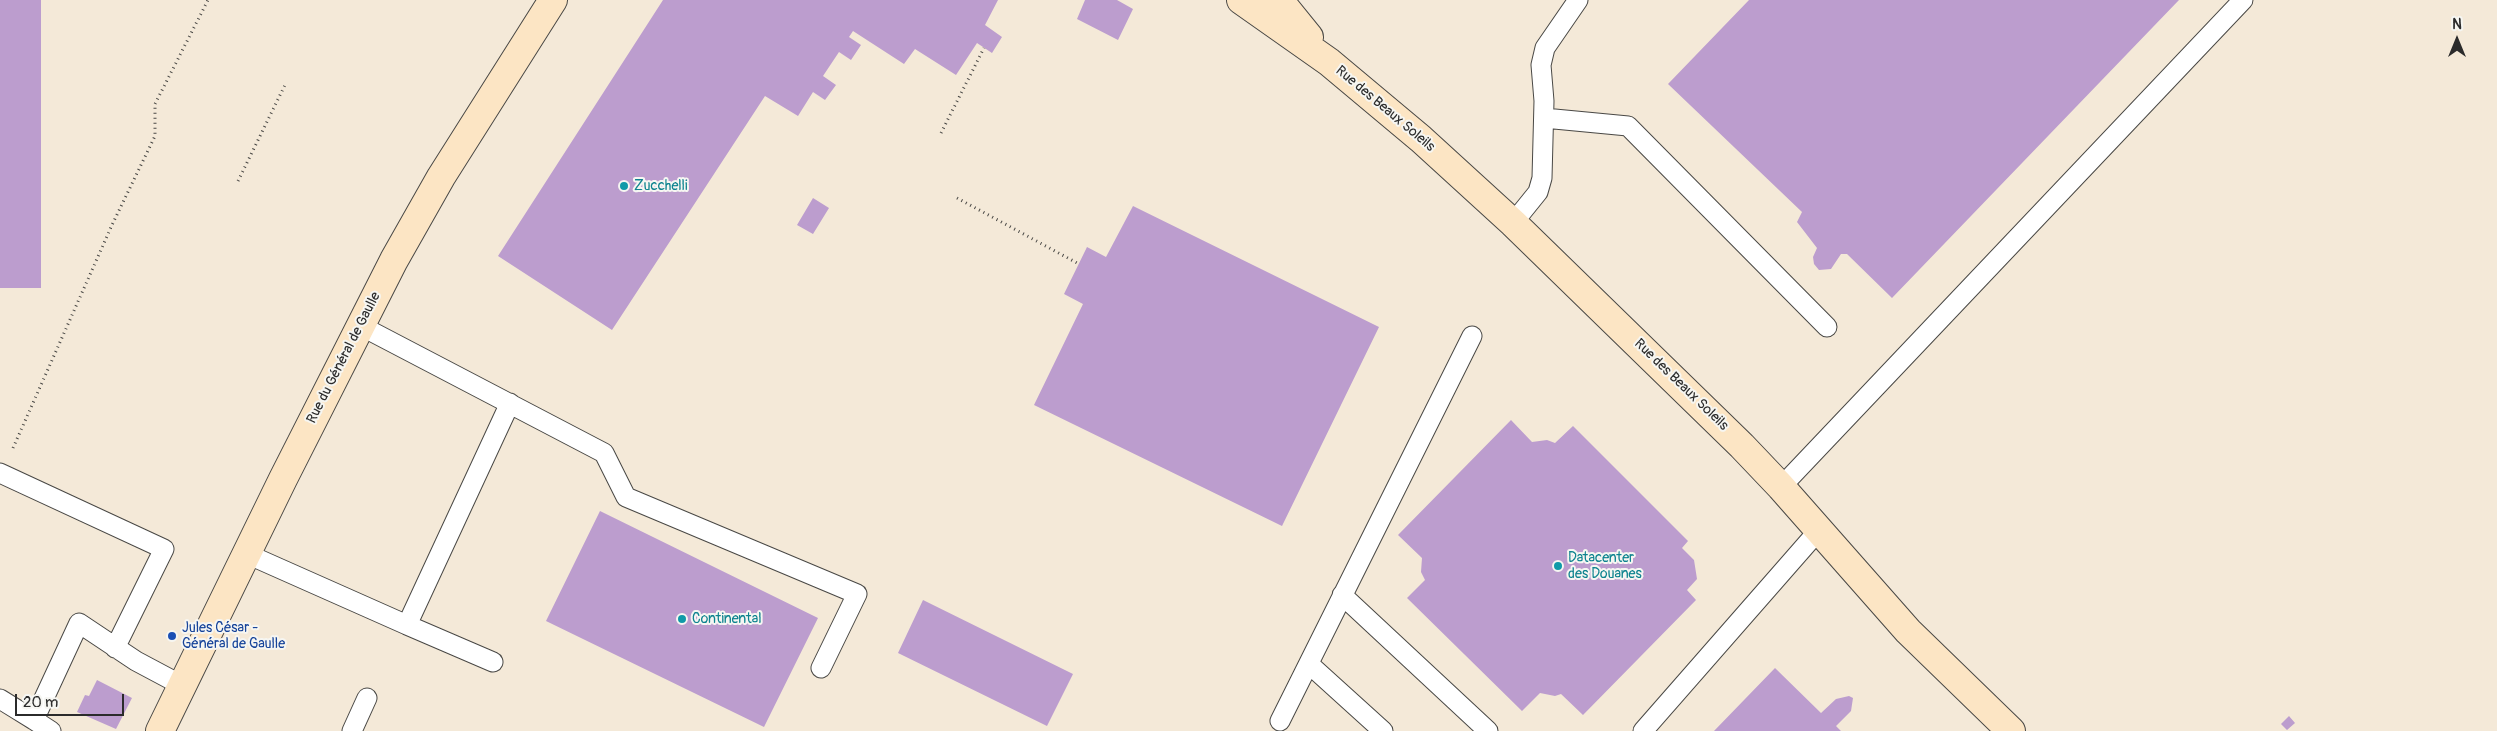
<!DOCTYPE html>
<meta charset="utf-8">
<style>
body{margin:0}
#map{position:relative;width:2497px;height:731px;overflow:hidden;background:#f4e9d8;font-family:Pangolin,sans-serif}
canvas{display:block}
.north{position:absolute;left:2432px;top:15px;width:50px;height:50px;-webkit-text-stroke:4px #f6f6f2;paint-order:stroke;rotate:0deg;font-size:14px;font-weight:700;line-height:20px;text-align:center;color:#2b2b2b}
.north::after{content:'';display:block;margin:auto;width:18px;height:22px;background:#2b2b2b;clip-path:polygon(50% 0,100% 100%,50% 72%,0 100%)}
.scale{position:absolute;left:15px;top:694px;width:109px;height:22px;box-sizing:border-box;border:2px solid #2b2b2b;border-top:0;padding-left:6px;font-size:15px;line-height:18px;white-space:nowrap;color:#2b2b2b;-webkit-text-stroke:4px #f6f6f2;paint-order:stroke}
</style>
<div id="map">
<canvas width="2497" height="731"></canvas>
<div class="north">N</div>
<div class="scale">20 m</div>
</div>
<script>
const c = document.querySelector('canvas').getContext('2d');
c.lineJoin = 'round';
function fill(path, color) {
  c.fillStyle = color;
  c.fill(path, 'evenodd');
}
function shape(rows) {
  const path = new Path2D();
  for (const r of rows) {
    path.moveTo(r[0], r[1]);
    for (let i = 2; i < r.length; i += 2) path.lineTo(r[i], r[i + 1]);
  }
  return path;
}
function trace(path, color, width, dash) {
  c.strokeStyle = color;
  c.lineWidth = width;
  c.lineCap = dash ? 'butt' : 'round';
  c.setLineDash(dash || []);
  c.stroke(path);
}
function drawText(font, color, halo, rows, align = 'center') {
  c.font = font + ' Pangolin,sans-serif';
  c.lineWidth = 4;
  c.setLineDash([]);
  c.textBaseline = 'middle';
  c.strokeStyle = halo;
  c.fillStyle = color;
  for (const [text, x, y, turn = 0] of rows) {
    c.save();
    c.translate(x, y);
    c.rotate((+turn || 0) * Math.PI / 180);
    c.textAlign = isNaN(turn) ? turn : align;
    if (halo) c.strokeText(text, 0, 0);
    c.fillText(text, 0, 0);
    c.restore();
  }
}
fill(shape([
 [0,0,41,0,41,288,0,288],
 [663,0,998,0,985,25,1002,37,992,53,977,43,956,75,915,49,904,64,853,31,849,37,861,45,851,60,839,52,823,76,836,85,825,100,813,92,798,116,765,96,612,330,498,256],
 [1085,0,1117,0,1133,9,1118,40,1077,19],
 [1749,0,2179,0,1892,298,1847,254,1841,254,1831,269,1819,270,1814,264,1813,257,1817,248,1797,222,1802,212,1668,84],
 [813,198,829,208,813,234,797,225],
 [1133,206,1379,327,1282,526,1034,405,1083,304,1064,294,1087,247,1106,257],
 [1511,420,1532,442,1547,440,1555,443,1573,426,1688,541,1682,548,1694,560,1697,579,1687,590,1696,600,1583,715,1561,694,1555,696,1540,693,1522,711,1407,598,1425,580,1421,572,1422,558,1398,535],
 [600,511,818,618,764,727,546,621],
 [923,600,1073,674,1047,726,898,653],
 [1775,668,1821,713,1836,699,1849,696,1853,698,1851,711,1836,726,1841,731,1714,731],
 [97,680,132,698,116,729,77,712,85,695,89,696],
 [2289,716,2295,723,2287,730,2281,724]
]), '#bc9dce');
const lane = shape([
 [1544,118,1628,126,1827,327],
 [1513,223,1538,192,1542,178,1544,101,1541,65,1545,48,1578,0],
 [361,326,604,453,626,497,857,594,821,668],
 [0,473,164,549,115,648],
 [1781,487,2243,0],
 [247,554,407,625,510,403],
 [1342,595,1488,731],
 [407,625,493,662],
 [1309,664,1383,731],
 [0,699,34,720],
 [1280,721,1472,336],
 [51,731,34,720,79,623,136,661,183,686],
 [352,731,367,698],
 [1643,731,1819,530]
]);
const secondary = shape([
 [1241,0,1329,62,1421,139,1513,223,1742,446,1781,487,1908,631,2011,731],
 [1279,0,1309,37],
 [160,731,283,479,394,260,441,177,553,0]
]);
trace(lane, '#494845', 21);
trace(secondary, '#494845', 30);
trace(shape([
 [941,133,984,48],
 [238,181,285,85],
 [957,198,1079,264],
 [13,448,112,225,155,136,155,104,208,0]
]), '#494845', 3, [1, 4]);
trace(lane, '#fff', 19);
trace(secondary, '#fce5c4', 28);
for (const [x, y, r, color] of [
 [624,186,5,"#0f9aa8"],
 [1558,566,5,"#0f9aa8"],
 [682,619,5,"#0f9aa8"],
 [172,636,5,"#1a4fb4"]
]) {
  const dot = new Path2D();
  dot.arc(x, y, r, 0, 2 * Math.PI);
  c.fillStyle = color;
  c.fill(dot);
  trace(dot, '#f6f6f2', 2);
}
drawText('14px', '#2b2b2b', '#f6f6f2', [
 ["Rue des Beaux Soleils",1385,109,40],
 ["Rue du Général de Gaulle",344,358,-63],
 ["Rue des Beaux Soleils",1681,385,44]
]);
drawText('14px', '#0d838f', '#f6f6f2', [
 ["Zucchelli",634,186],
 ["Datacenter",1568,558],
 ["des Douanes",1568,574],
 ["Continental",692,619]
], 'left');
drawText('14px', '#164399', '#f6f6f2', [
 ["Jules César -",182,628],
 ["Général de Gaulle",182,644]
], 'left');
</script>
